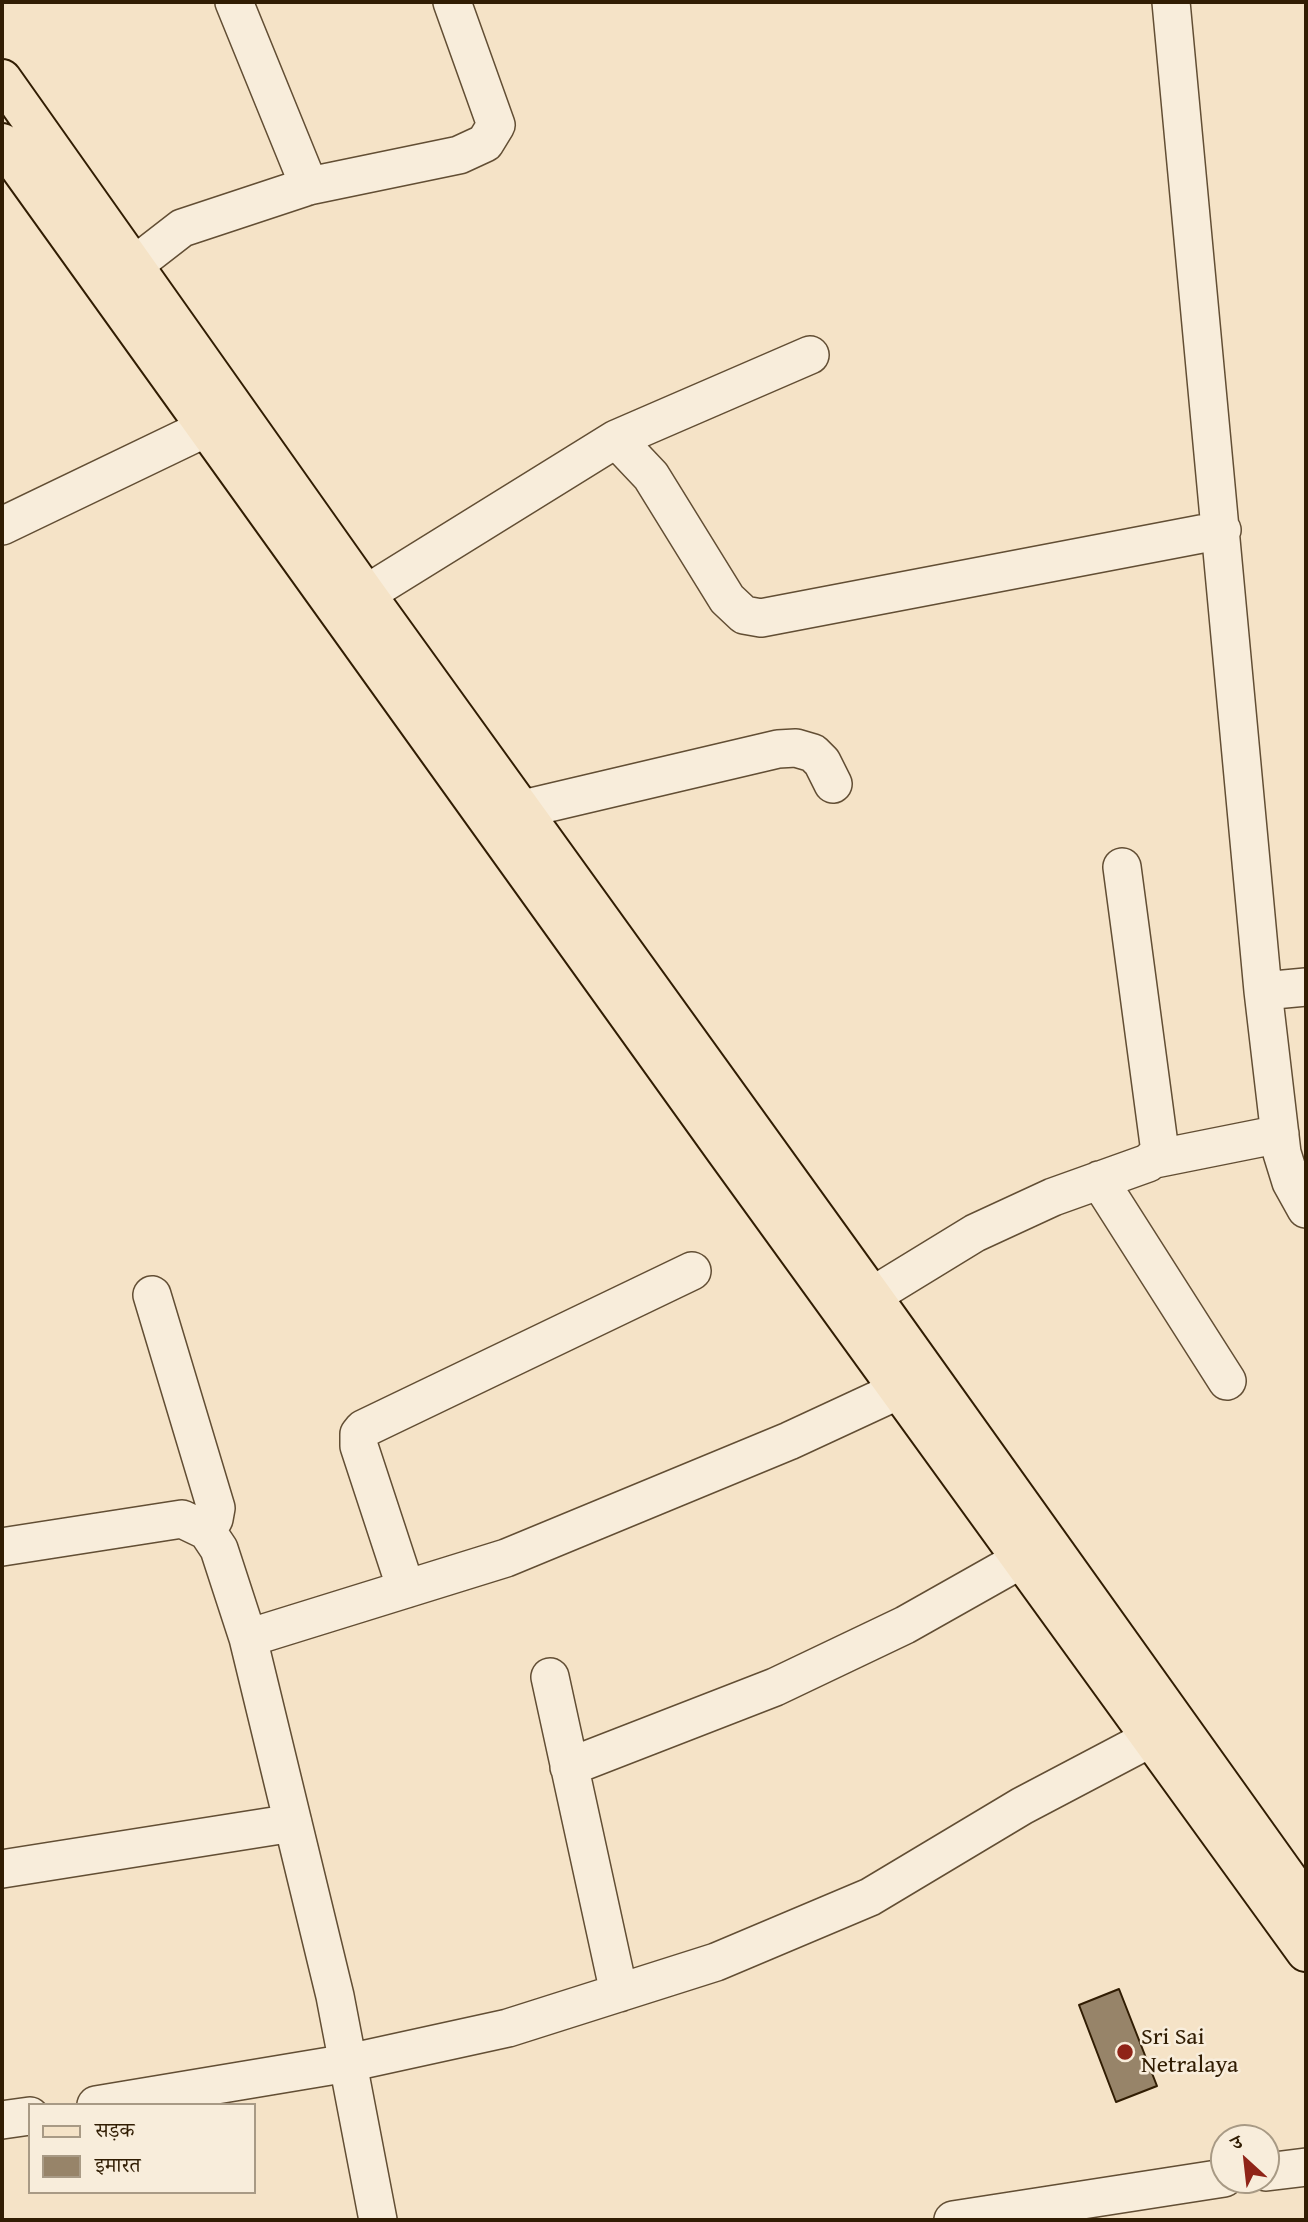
<!DOCTYPE html>
<meta charset="utf-8">
<style>
body{margin:0}
#map{position:relative;width:1308px;height:2222px;overflow:hidden;background:#f5e3c7;font-family:"Gentium Book Plus","Noto Serif Devanagari",serif}
canvas{display:block}
.frame{position:absolute;inset:0;border:4px solid #311d03;pointer-events:none}
.legend{position:absolute;left:28px;top:2103px;width:228px;height:91px;box-sizing:border-box;background:#f8eddb;border:2px solid #a89a85;margin:0;padding:9px 12px;list-style:none;font-size:21px;color:#311d03}
.legend li{display:flex;align-items:center;gap:14px;height:35px}
.legend b{width:35px;border:2px solid #a89a85}
.north{position:absolute;left:1210px;top:2124px;width:70px;height:70px;box-sizing:border-box;background:#f8eddb;border:2px solid #a89a85;border-radius:50%;rotate:333deg;font-size:19px;font-weight:700;line-height:28px;text-align:center;color:#311d03}
.north::after{content:'';display:block;margin:auto;width:24px;height:32px;background:#8f2418;clip-path:polygon(50% 0,100% 100%,50% 72%,0 100%)}
</style>
<div id="map">
<canvas width="1308" height="2222"></canvas>
<div class="frame"></div>
<ul class="legend">
<li><b style="height:9px;background:#f5e3c7"></b>सड़क</li>
<li><b style="height:19px;background:#978469"></b>इमारत</li>
</ul>
<div class="north">उ</div>
</div>
<script>
const c = document.querySelector('canvas').getContext('2d');
c.lineJoin = 'round';
function fill(path, color) {
  c.fillStyle = color;
  c.fill(path, 'evenodd');
}
function shape(rows) {
  const path = new Path2D();
  for (const r of rows) {
    path.moveTo(r[0], r[1]);
    for (let i = 2; i < r.length; i += 2) path.lineTo(r[i], r[i + 1]);
  }
  return path;
}
function trace(path, color, width, dash) {
  c.strokeStyle = color;
  c.lineWidth = width;
  c.lineCap = dash ? 'butt' : 'round';
  c.setLineDash(dash || []);
  c.stroke(path);
}
function drawText(font, color, halo, rows, align = 'center') {
  c.font = font + ' "Gentium Book Plus",serif';
  c.lineWidth = 5;
  c.setLineDash([]);
  c.textBaseline = 'middle';
  c.strokeStyle = halo;
  c.fillStyle = color;
  for (const [text, x, y, turn = 0] of rows) {
    c.save();
    c.translate(x, y);
    c.rotate((+turn || 0) * Math.PI / 180);
    c.textAlign = isNaN(turn) ? turn : align;
    if (halo) c.strokeText(text, 0, 0);
    c.fillText(text, 0, 0);
    c.restore();
  }
}
const building = shape([
 [1119,1989,1157,2086,1116,2102,1079,2005,1119,1989]
]);
fill(building, '#978469');
trace(building, '#311d03', 2);
const minor = shape([
 [234,2,309,186],
 [1171,2,1263,991,1282,1153,1291,1182,1306,1209],
 [133,266,182,228,309,186,459,155,485,143,496,125,452,2],
 [616,439,810,355],
 [2,526,206,428],
 [366,594,616,439,651,476,727,599,744,615,761,618,1222,530],
 [523,809,778,749,796,748,813,753,822,762,833,784],
 [1263,991,1306,987],
 [1155,1159,1280,1134],
 [1099,1180,1227,1381],
 [152,1295,216,1508,214,1519,207,1531],
 [872,1296,975,1233,1053,1197,1148,1163,1160,1152,1122,867],
 [2,1547,182,1519,207,1531,219,1549,248,1638,335,1996,378,2220],
 [406,1589,359,1446,359,1434,363,1429,692,1271],
 [248,1638,506,1558,789,1441,899,1390],
 [550,1677,619,1993],
 [569,1767,775,1687,905,1625,1022,1559],
 [2,1869,293,1823],
 [96,2105,348,2063,508,2028,716,1962,870,1897,1022,1806,1153,1737],
 [2,2120,30,2116],
 [1266,2172,1306,2167],
 [953,2220,1224,2178]
]);
const major = shape([
 [2,79,366,594,872,1296,1306,1904],
 [2,143,725,1150,1306,1952]
]);
trace(minor, '#624e34', 40);
trace(major, '#311d03', 42);
trace(minor, '#f8eddb', 37);
trace(major, '#f5e3c7', 38);
for (const [x, y, r, color] of [
 [1125,2052,9,"#8f2418"]
]) {
  const dot = new Path2D();
  dot.arc(x, y, r, 0, 2 * Math.PI);
  c.fillStyle = color;
  c.fill(dot);
  trace(dot, '#f8eddb', 2.5);
}
drawText('24px', '#311d03', '#f8eddb', [
 ["Sri Sai",1141,2038],
 ["Netralaya",1141,2066]
], 'left');
</script>
